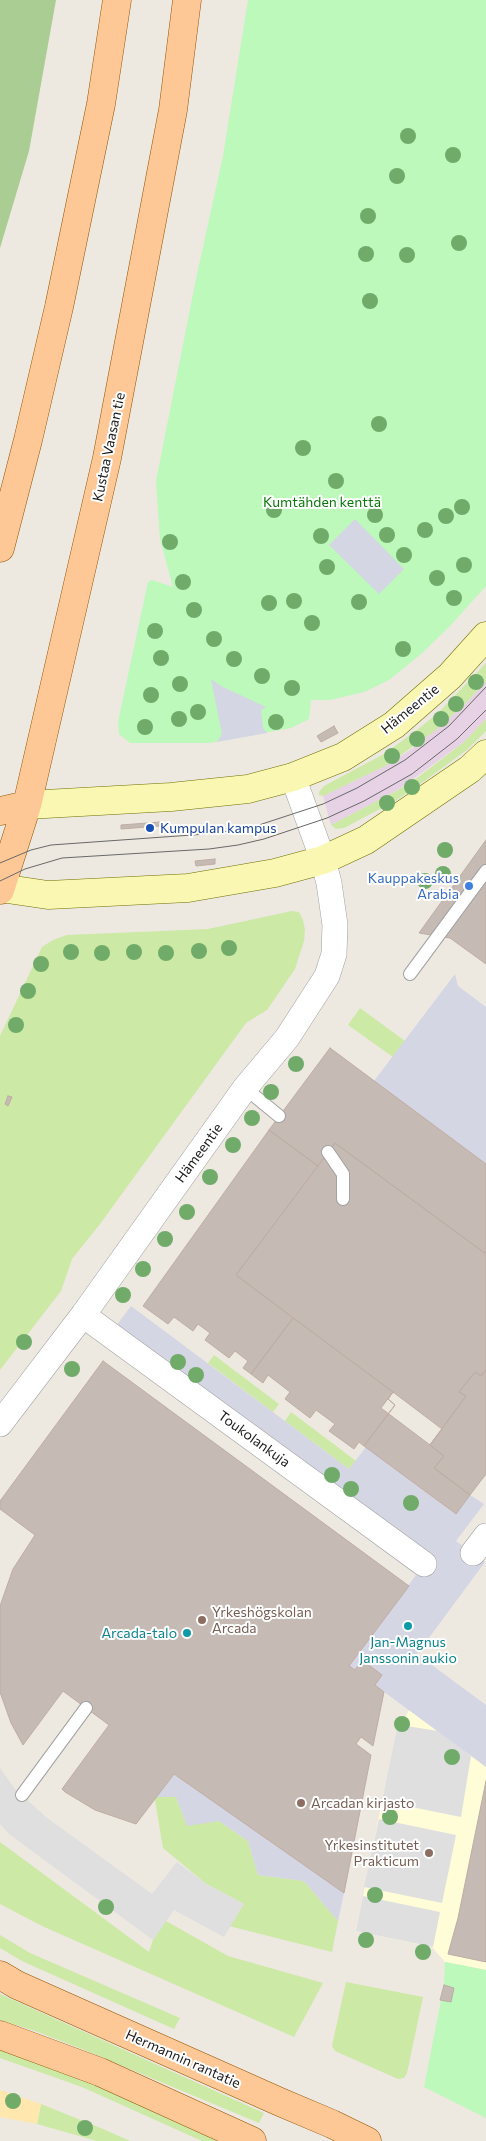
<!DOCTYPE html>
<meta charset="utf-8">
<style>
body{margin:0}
canvas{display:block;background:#ede8e0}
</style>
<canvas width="486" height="2141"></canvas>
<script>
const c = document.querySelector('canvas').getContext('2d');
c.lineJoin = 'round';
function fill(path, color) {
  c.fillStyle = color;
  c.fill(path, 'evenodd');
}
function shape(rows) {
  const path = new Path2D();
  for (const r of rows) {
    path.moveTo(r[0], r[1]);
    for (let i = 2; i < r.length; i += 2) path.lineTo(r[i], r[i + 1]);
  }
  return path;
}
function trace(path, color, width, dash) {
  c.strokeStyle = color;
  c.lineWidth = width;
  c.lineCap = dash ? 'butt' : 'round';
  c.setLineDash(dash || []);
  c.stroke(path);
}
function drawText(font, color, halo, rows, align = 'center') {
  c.font = font + ' Commissioner,sans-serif';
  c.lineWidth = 4;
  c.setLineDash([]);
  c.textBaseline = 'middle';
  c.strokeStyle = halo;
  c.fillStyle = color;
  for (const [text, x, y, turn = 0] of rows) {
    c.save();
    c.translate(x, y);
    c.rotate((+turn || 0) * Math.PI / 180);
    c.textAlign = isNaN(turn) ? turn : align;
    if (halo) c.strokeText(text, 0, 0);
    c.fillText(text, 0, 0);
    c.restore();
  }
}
fill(shape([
 [486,681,486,719,464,742,398,790,331,825,323,796,387,765,413,748,468,701]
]), '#e6d2e4');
fill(shape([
 [411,1707,486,1727,486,1970,445,1962,432,1947,356,1931,396,1732]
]), '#fffcd8');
fill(shape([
 [486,663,486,681,468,701,436,730,387,765,323,796,319,795,319,792,324,786,384,754,417,730,439,712],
 [486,719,486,731,468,749,426,780,395,801,344,828,336,829,331,825,398,790,417,778,464,742],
 [292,911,299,912,303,920,305,930,304,941,295,969,267,1010,246,1023,100,1224,72,1259,61,1291,0,1370,0,1036,42,947,53,940,67,935,208,929],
 [360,1008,405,1041,393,1057,348,1025],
 [214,1355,279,1404,273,1412,208,1363],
 [291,1412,356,1461,349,1469,285,1421],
 [156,1797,176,1797,187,1825,219,1821,248,1841,258,1875,304,1881,338,1921,332,1952,229,1926,244,1904,205,1883,163,1848,155,1800],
 [0,1842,149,1952,153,1940,166,1921,228,1956,323,1983,294,2037,42,1926,0,1904],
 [0,1935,30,1953,180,2018,174,2029,22,1961,0,1948],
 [346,1982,423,1997,407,2073,404,2078,398,2079,335,2051,332,2046],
 [0,1994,264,2113,259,2123,82,2049,35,2031,0,2020],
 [0,2048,85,2078,223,2141,202,2141,82,2087,0,2058],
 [41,2104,103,2129,130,2141,97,2141,37,2124]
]), '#cce9a5');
fill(shape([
 [0,0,56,0,29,151,0,248]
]), '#aacd94');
fill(shape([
 [0,2090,41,2104,37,2124,0,2117]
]), '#ffe7ad');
fill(shape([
 [248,0,486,0,486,586,449,627,421,654,389,680,364,692,330,700,311,700,309,719,291,728,209,743,130,743,119,734,118,722,148,582,152,580,173,587,160,539,156,481,196,279,223,156],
 [445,1962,486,1970,486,2118,424,2087,444,1985]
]), '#bcf9bb');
fill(shape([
 [400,1725,438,1731,471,1756,461,1817,382,1801,396,1732],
 [0,1768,15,1789,46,1817,152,1894,177,1862,205,1883,244,1904,224,1937,174,1910,153,1940,9,1834,0,1824],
 [379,1819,456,1835,442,1903,364,1887],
 [363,1896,440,1912,433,1947,356,1931]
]), '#dfdfdf');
fill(shape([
 [355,519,404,569,379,594,329,545],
 [211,679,221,686,266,707,261,710,263,728,267,733,217,742,222,734],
 [455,974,458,986,486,1007,486,1164,374,1081],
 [131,1306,349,1469,366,1447,455,1514,470,1495,484,1504,456,1541,485,1562,417,1654,486,1705,486,1767,349,1666,416,1575,103,1343],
 [174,1774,344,1893,338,1921,304,1881,258,1875,248,1841,219,1821,187,1826,176,1797,156,1797]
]), '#d5d6e3');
const building = shape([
 [334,726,338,733,321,742,317,736,334,726],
 [160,822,160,826,121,829,121,825,160,822],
 [486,840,486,964,450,938,419,933,486,840],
 [215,859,215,864,196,866,195,861,215,859],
 [330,1048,486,1164,486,1254,335,1143,318,1166,269,1130,330,1048],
 [8,1096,12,1097,8,1106,5,1104,8,1096],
 [269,1130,318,1166,236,1275,293,1318,251,1374,243,1368,248,1361,235,1351,229,1358,205,1340,210,1333,198,1324,193,1331,174,1317,168,1324,143,1306,269,1130],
 [335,1143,486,1254,486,1370,481,1376,475,1372,459,1392,466,1396,430,1445,444,1456,434,1468,470,1495,456,1514,364,1446,395,1405,388,1399,393,1392,236,1275,335,1143],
 [293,1318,393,1392,388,1399,395,1405,364,1446,359,1442,354,1449,329,1431,335,1424,316,1410,310,1418,285,1399,290,1392,268,1375,263,1383,251,1374,293,1318],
 [103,1361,409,1586,349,1666,355,1670,362,1660,382,1675,375,1685,384,1692,373,1746,361,1737,356,1744,371,1755,344,1893,174,1774,136,1824,95,1810,65,1792,62,1789,109,1725,63,1691,23,1745,11,1723,0,1692,0,1606,13,1569,35,1535,0,1509,0,1501,103,1361],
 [486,1370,486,1474,470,1495,434,1468,444,1456,430,1445,466,1396,459,1392,475,1372,481,1376,486,1370],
 [393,1392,442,1429,430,1445,381,1408,393,1392],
 [486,1781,486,1962,448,1954,458,1918,486,1781],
 [444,1985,454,1988,451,2002,440,2000,444,1985]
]);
fill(building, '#c5bab4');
trace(building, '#bfada3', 1);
const lane = shape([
 [410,974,486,871],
 [245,1088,279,1116],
 [328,1152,343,1174,343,1199],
 [22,1795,86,1708]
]);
const street = shape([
 [83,1315,424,1564],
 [0,1424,83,1315,245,1088,287,1038,327,976,334,954,335,925,329,883,323,860,293,777],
 [473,1553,486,1536]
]);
const secondary = shape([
 [27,805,171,797,248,789,293,777,343,757,394,725,450,676,486,636],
 [1,888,48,895,188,888,275,873,323,860,366,840,470,769,486,754]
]);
const primary = shape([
 [0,548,28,440,59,307,101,104,117,0],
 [0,811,27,805],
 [0,890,27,805,107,458,173,110,187,0],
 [0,1975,17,1985,280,2102,332,2124,367,2141],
 [0,2035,100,2072,252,2141]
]);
trace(lane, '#a2a2a2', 14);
trace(street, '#a2a2a2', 26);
trace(secondary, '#6f7103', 29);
trace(primary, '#935500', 29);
trace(lane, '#fff', 12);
trace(street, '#fff', 25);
trace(secondary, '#faf7b2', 28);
trace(primary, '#fdc796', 28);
trace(shape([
 [0,863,31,850,51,845,206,834,236,830,259,825,323,804,357,788,405,760,449,726,486,687],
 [0,881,25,869,62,858,209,849,238,845,264,839,327,818,364,801,412,774,457,739,486,710]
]), '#696969', 1);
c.fillStyle = '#70ab6a';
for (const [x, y] of [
 [408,136],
 [453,155],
 [397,176],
 [368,216],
 [459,243],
 [366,254],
 [407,255],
 [370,301],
 [379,424],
 [303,448],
 [336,481],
 [462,507],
 [274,510],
 [375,515],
 [446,516],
 [425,530],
 [387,535],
 [321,536],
 [170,542],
 [404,555],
 [464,565],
 [327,567],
 [437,578],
 [183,582],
 [454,598],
 [294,601],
 [359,602],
 [269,603],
 [194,610],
 [312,623],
 [155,631],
 [214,639],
 [403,649],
 [161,658],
 [234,659],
 [262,676],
 [476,682],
 [180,684],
 [292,688],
 [151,695],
 [456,704],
 [198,712],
 [179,719],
 [441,719],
 [276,722],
 [145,727],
 [417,739],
 [392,756],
 [412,787],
 [387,803],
 [445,850],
 [443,874],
 [425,881],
 [229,948],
 [199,951],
 [71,952],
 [134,952],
 [102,953],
 [166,953],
 [41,964],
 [28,991],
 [16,1025],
 [296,1064],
 [271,1092],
 [252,1118],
 [233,1145],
 [210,1177],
 [187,1212],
 [165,1239],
 [143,1269],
 [123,1295],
 [24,1342],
 [178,1362],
 [72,1369],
 [196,1375],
 [332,1475],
 [351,1489],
 [411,1503],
 [402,1724],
 [452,1757],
 [390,1817],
 [375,1895],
 [106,1907],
 [366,1940],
 [423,1952],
 [13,2101],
 [85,2128]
]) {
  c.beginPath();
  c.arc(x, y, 8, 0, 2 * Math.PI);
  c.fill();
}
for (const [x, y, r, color] of [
 [150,828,5,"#1a4fb4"],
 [469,886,5,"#3f7fe0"],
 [202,1620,5,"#8d6e63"],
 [408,1626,5,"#0f9aa8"],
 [187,1633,5,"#0f9aa8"],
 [301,1803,5,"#8d6e63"],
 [429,1853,5,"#8d6e63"]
]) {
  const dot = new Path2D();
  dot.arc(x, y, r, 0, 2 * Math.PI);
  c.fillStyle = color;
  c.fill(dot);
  trace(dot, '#fff', 2);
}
drawText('14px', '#1b1b1b', '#fff', [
 ["Kustaa Vaasan tie",109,447,-78],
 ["Hämeentie",410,709,-39],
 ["Hämeentie",199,1153,-54],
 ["Toukolankuja",254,1439,36],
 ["Hermannin rantatie",183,2059,24]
]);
drawText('14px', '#0a790a', '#fff', [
 ["Kumtähden kenttä",322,502]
]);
drawText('14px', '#164399', '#fff', [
 ["Kumpulan kampus",160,828]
], 'left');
drawText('14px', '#366cbe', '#fff', [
 ["Kauppakeskus",459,878],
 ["Arabia",459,894]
], 'right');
drawText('14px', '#785e54', '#fff', [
 ["Yrkeshögskolan",212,1612],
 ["Arcada",212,1628],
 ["Arcadan kirjasto",311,1803],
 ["Yrkesinstitutet",419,1845,"right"],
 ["Prakticum",419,1861,"right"]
], 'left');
drawText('14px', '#0d838f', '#fff', [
 ["Arcada-talo",177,1633],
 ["Jan-Magnus",408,1642,"center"],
 ["Janssonin aukio",408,1658,"center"]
], 'right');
</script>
